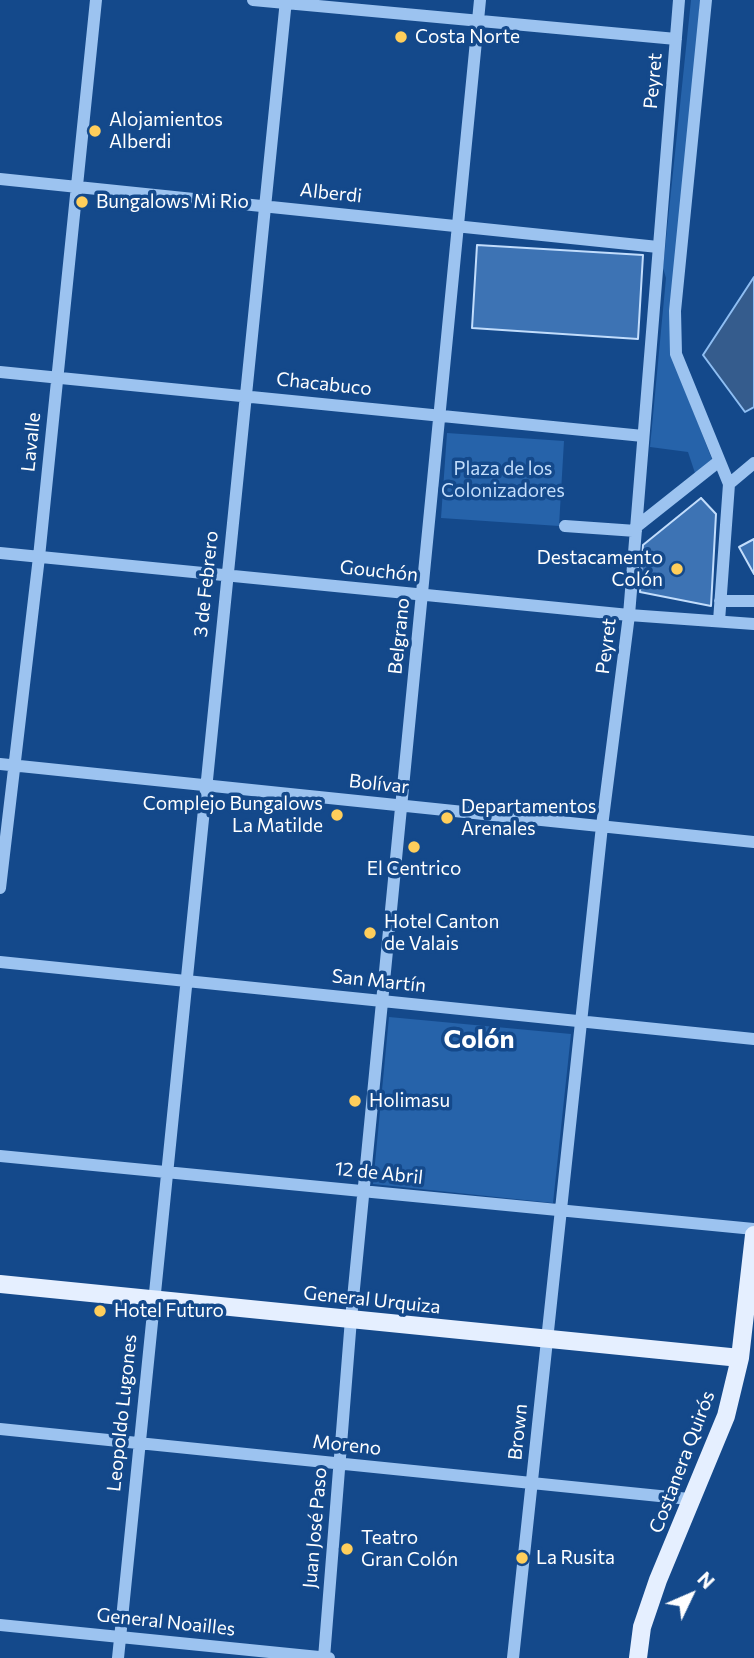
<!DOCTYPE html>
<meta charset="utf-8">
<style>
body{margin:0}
#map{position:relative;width:754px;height:1658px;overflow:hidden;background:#14498b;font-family:Commissioner,sans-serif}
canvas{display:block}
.north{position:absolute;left:656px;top:1560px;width:70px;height:70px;-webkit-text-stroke:5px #14498b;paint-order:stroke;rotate:46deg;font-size:19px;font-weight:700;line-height:28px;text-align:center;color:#fff}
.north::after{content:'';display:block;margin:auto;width:24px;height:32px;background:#fff;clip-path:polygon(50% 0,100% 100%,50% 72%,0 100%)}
</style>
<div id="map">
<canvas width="754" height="1658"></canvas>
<div class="north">N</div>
</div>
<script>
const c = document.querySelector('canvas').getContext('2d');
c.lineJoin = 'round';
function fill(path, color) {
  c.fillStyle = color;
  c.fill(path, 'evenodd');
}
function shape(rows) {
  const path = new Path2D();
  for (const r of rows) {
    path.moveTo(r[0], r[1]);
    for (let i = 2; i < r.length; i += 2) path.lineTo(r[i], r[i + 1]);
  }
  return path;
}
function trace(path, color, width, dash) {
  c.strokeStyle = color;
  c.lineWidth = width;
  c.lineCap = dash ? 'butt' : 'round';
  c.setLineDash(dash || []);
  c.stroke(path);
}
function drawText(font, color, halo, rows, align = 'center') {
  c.font = font + ' Commissioner,sans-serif';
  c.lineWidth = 7;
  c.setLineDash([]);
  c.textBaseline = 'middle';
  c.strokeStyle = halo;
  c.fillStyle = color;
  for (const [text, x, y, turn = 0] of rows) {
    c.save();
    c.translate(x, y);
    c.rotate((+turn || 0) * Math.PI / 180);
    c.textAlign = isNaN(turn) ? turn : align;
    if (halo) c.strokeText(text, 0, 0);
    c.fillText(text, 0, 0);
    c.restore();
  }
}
fill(shape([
 [691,0,700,0,674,362,713,462,696,476,688,452,650,447,666,278,663,268],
 [447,433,564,441,559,526,441,518],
 [389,1017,571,1034,553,1203,373,1184]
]), '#2663aa');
const water = shape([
 [754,277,754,407,745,412,703,355,754,277]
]);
fill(water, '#355c8d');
trace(water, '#8ebef3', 2);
const building = shape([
 [477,245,643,255,638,339,472,328,477,245],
 [701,498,716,514,711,606,640,592,643,545,701,498],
 [754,539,754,574,739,547,754,539]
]);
fill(building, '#3d73b4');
trace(building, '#c2ddfc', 2);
trace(shape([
 [253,0,676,39],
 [706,0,675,311,676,354,729,484,719,621],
 [0,179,658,247],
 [0,372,643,436],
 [729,484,754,463],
 [565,526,636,531],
 [636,527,718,462],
 [0,553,629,615,754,624],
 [720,601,754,601],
 [0,764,754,842],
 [0,888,39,557,96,0],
 [0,962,754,1039],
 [0,1156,754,1229],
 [0,1429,689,1499],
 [0,1625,329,1658],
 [118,1658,286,0],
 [324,1658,351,1319,480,0],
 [513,1658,602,826,629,615,679,0]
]), '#9cc3f0', 12);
trace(shape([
 [0,1284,740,1358],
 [638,1658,642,1627,658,1580,726,1416,740,1358,754,1235]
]), '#e5efff', 18);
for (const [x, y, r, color] of [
 [401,37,7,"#ffce5b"],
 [95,131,7,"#ffce5b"],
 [82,202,7,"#ffce5b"],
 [677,569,7,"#ffce5b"],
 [337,815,7,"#ffce5b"],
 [447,818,7,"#ffce5b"],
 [414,847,7,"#ffce5b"],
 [370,933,7,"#ffce5b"],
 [355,1101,7,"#ffce5b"],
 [100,1311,7,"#ffce5b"],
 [347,1549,7,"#ffce5b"],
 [522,1558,7,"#ffce5b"]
]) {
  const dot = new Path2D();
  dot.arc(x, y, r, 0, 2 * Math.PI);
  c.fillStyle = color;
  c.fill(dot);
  trace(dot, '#14498b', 2.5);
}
drawText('19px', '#fff', '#14498b', [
 ["Costa Norte",415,37],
 ["Alojamientos",109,120],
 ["Alberdi",109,142],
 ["Bungalows Mi Rio",96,202],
 ["Destacamento",663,558,"right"],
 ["Colón",663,580,"right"],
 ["Complejo Bungalows",323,804,"right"],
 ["La Matilde",323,826,"right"],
 ["Departamentos",461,807],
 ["Arenales",461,829],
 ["El Centrico",414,869,"center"],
 ["Hotel Canton",384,922],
 ["de Valais",384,944],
 ["Holimasu",369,1101],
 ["Hotel Futuro",114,1311],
 ["Teatro",361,1538],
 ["Gran Colón",361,1560],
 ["La Rusita",536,1558]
], 'left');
drawText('19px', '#fff', '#14498b', [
 ["Peyret",653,81,-85],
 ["Alberdi",331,193,6],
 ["Chacabuco",324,384,6],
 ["Lavalle",31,442,-84],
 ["Gouchón",379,571,6],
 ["3 de Febrero",206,584,-84],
 ["Belgrano",399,636,-84],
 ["Peyret",606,646,-83],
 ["Bolívar",379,784,6],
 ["San Martín",379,981,6],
 ["12 de Abril",379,1173,6],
 ["General Urquiza",372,1300,6],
 ["Leopoldo Lugones",122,1413,-84],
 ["Brown",518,1432,-84],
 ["Moreno",347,1445,6],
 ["Costanera Quirós",682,1462,-69],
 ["Juan José Paso",315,1528,-85],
 ["General Noailles",166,1622,6]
]);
drawText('19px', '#c2ddfc', '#14498b', [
 ["Plaza de los",503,469],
 ["Colonizadores",503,491]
]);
drawText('bold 26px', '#fff', '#14498b', [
 ["Colón",479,1039]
]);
</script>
